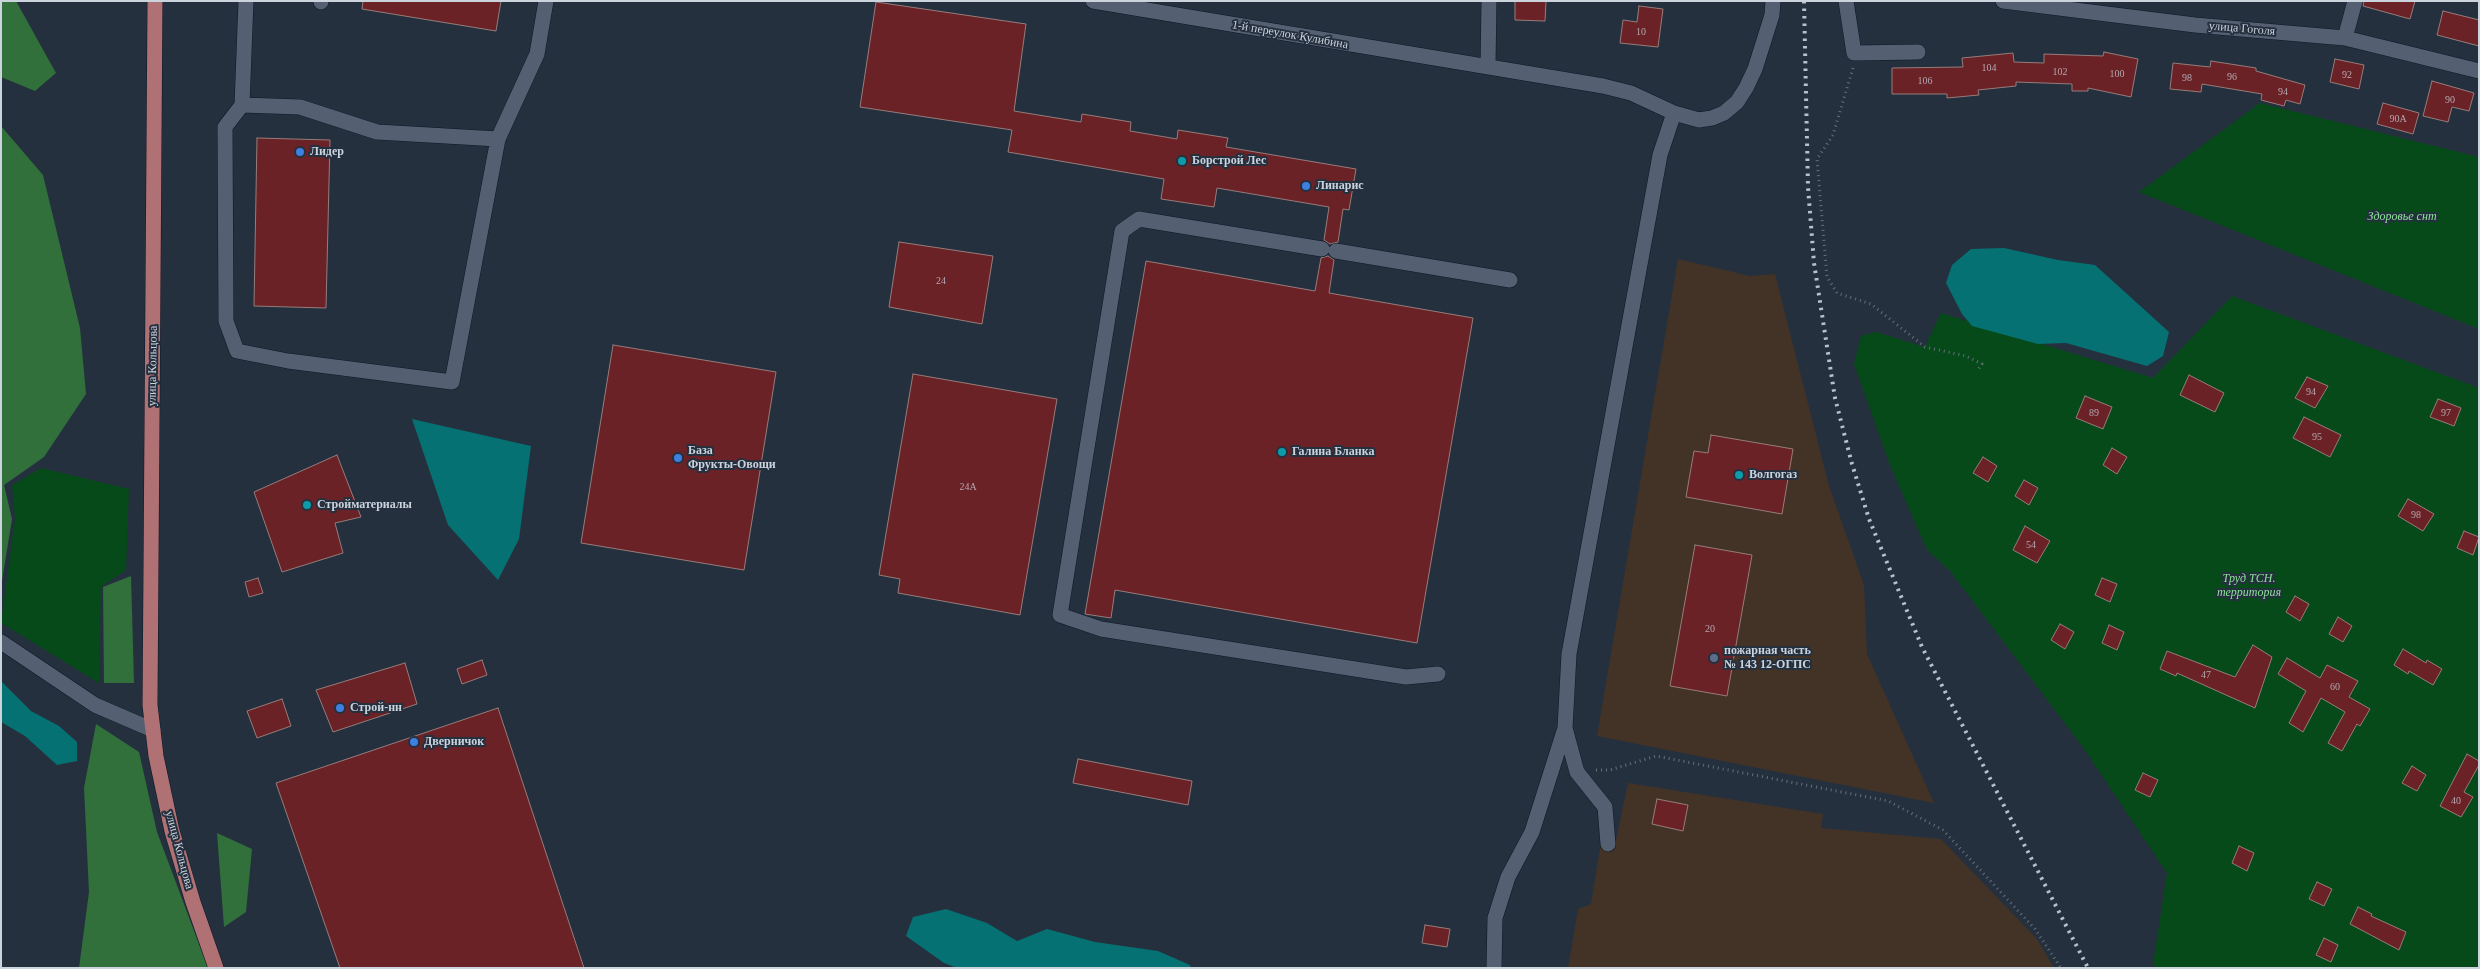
<!DOCTYPE html>
<meta charset="utf-8">
<style>
body{margin:0}
#map{position:relative;width:2480px;height:969px;overflow:hidden;background:#25303f;font-family:Georgia,serif}
canvas{display:block}
.frame{position:absolute;inset:0;border:2px solid #cbd3dd;pointer-events:none}
</style>
<div id="map">
<canvas width="2480" height="969"></canvas>
<div class="frame"></div>
</div>
<script>
const c = document.querySelector('canvas').getContext('2d');
c.lineJoin = 'round';
function fill(path, color) {
  c.fillStyle = color;
  c.fill(path, 'evenodd');
}
function shape(rows) {
  const path = new Path2D();
  for (const r of rows) {
    path.moveTo(r[0], r[1]);
    for (let i = 2; i < r.length; i += 2) path.lineTo(r[i], r[i + 1]);
  }
  return path;
}
function trace(path, color, width, dash) {
  c.strokeStyle = color;
  c.lineWidth = width;
  c.lineCap = dash ? 'butt' : 'round';
  c.setLineDash(dash || []);
  c.stroke(path);
}
function drawText(font, color, halo, rows, align = 'center') {
  c.font = font + ' Georgia,serif';
  c.lineWidth = 4;
  c.setLineDash([]);
  c.textBaseline = 'middle';
  c.strokeStyle = halo;
  c.fillStyle = color;
  for (const [text, x, y, turn = 0] of rows) {
    c.save();
    c.translate(x, y);
    c.rotate((+turn || 0) * Math.PI / 180);
    c.textAlign = isNaN(turn) ? turn : align;
    if (halo) c.strokeText(text, 0, 0);
    c.fillText(text, 0, 0);
    c.restore();
  }
}
fill(shape([
 [1678,259,1750,276,1775,274,1829,486,1864,585,1867,654,1934,803,1597,736],
 [1628,783,1823,814,1821,828,1941,839,2037,939,2054,968,1568,968,1578,909,1591,904,1601,842,1615,845]
]), '#423326');
fill(shape([
 [2260,103,2479,157,2479,329,2139,192],
 [2232,296,2479,388,2479,968,2156,968,2153,964,2167,873,2085,750,1950,571,1927,550,1890,465,1854,364,1861,336,1876,332,1925,347,1941,313,2153,378],
 [41,468,129,489,126,570,101,587,99,683,1,623,15,518,12,485]
]), '#064a19');
fill(shape([
 [1,1,16,1,56,73,35,91,1,77],
 [1,126,43,175,80,328,86,394,44,457,4,485,12,519,1,587],
 [131,576,134,683,104,683,103,587],
 [96,724,139,752,157,832,208,968,79,968,89,892,84,788],
 [217,833,252,849,246,912,224,927]
]), '#316f3b');
fill(shape([
 [2004,248,2058,260,2095,265,2169,332,2163,356,2147,366,2066,343,2038,344,1972,326,1962,314,1946,283,1952,265,1971,249],
 [412,419,531,446,519,539,498,580,448,525],
 [1,681,31,711,59,726,77,742,77,761,57,765,25,736,1,722],
 [946,909,987,923,1017,941,1047,929,1095,942,1158,951,1190,965,1191,968,957,968,944,963,906,936,913,917]
]), '#067172');
const building = shape([
 [363,1,501,1,496,31,362,9,363,1],
 [1515,1,1546,1,1545,21,1515,20,1515,1],
 [2364,1,2415,1,2410,19,2363,6,2364,1],
 [876,2,1026,24,1014,111,1081,122,1082,114,1131,122,1130,131,1177,139,1178,130,1228,138,1226,147,1356,169,1349,210,1343,209,1338,242,1330,244,1324,240,1329,207,1217,188,1214,207,1161,199,1164,179,1008,152,1012,130,860,107,876,2],
 [1639,6,1663,9,1658,47,1620,43,1623,20,1637,22,1639,6],
 [2443,11,2479,20,2479,46,2437,35,2443,11],
 [2104,52,2138,59,2131,97,2088,88,2088,91,2072,91,2072,84,2016,82,2016,86,1978,90,1979,95,1947,98,1947,94,1892,94,1892,68,1963,67,1962,58,2013,53,2014,62,2044,63,2044,54,2103,56,2104,52],
 [2335,59,2364,65,2359,89,2330,82,2335,59],
 [2211,61,2256,68,2256,71,2305,85,2300,104,2286,100,2284,106,2261,100,2262,94,2202,84,2201,92,2170,89,2173,63,2210,67,2211,61],
 [2432,81,2474,93,2469,111,2452,107,2448,122,2423,116,2432,81],
 [2383,103,2419,113,2413,134,2377,124,2383,103],
 [257,138,330,140,326,308,254,306,257,138],
 [899,242,993,256,982,324,889,307,899,242],
 [1328,256,1334,260,1329,293,1473,318,1417,643,1115,590,1111,618,1085,614,1146,261,1315,291,1321,258,1328,256],
 [613,345,776,372,744,570,581,543,613,345],
 [913,374,1057,399,1020,615,898,593,900,579,879,575,913,374],
 [2189,375,2224,393,2215,412,2180,395,2189,375],
 [2307,377,2328,386,2315,408,2295,398,2307,377],
 [2085,396,2112,407,2103,429,2076,418,2085,396],
 [2438,399,2461,408,2454,426,2430,417,2438,399],
 [2304,417,2341,435,2330,457,2293,438,2304,417],
 [1711,435,1793,449,1782,514,1686,497,1694,451,1708,453,1711,435],
 [2112,448,2127,457,2117,474,2103,465,2112,448],
 [337,455,361,517,335,523,343,553,282,572,254,492,337,455],
 [1983,457,1997,466,1988,482,1973,473,1983,457],
 [2024,480,2038,488,2029,505,2015,496,2024,480],
 [2408,499,2434,514,2423,531,2398,516,2408,499],
 [2025,526,2050,541,2037,563,2013,550,2025,526],
 [2464,531,2479,537,2473,555,2457,548,2464,531],
 [1695,545,1752,555,1727,696,1670,686,1695,545],
 [258,578,263,593,249,597,245,582,258,578],
 [2102,578,2117,584,2110,602,2095,595,2102,578],
 [2295,596,2309,604,2300,621,2286,612,2295,596],
 [2338,617,2352,626,2343,642,2329,634,2338,617],
 [2060,624,2074,632,2065,649,2051,640,2060,624],
 [2109,625,2124,632,2117,650,2102,643,2109,625],
 [2253,645,2272,657,2255,708,2177,673,2176,676,2160,669,2167,651,2235,677,2253,645],
 [2403,649,2426,663,2427,660,2442,669,2433,685,2409,671,2408,674,2394,665,2403,649],
 [2287,658,2320,678,2327,665,2358,681,2349,697,2370,709,2360,726,2357,724,2342,751,2328,743,2345,712,2321,698,2303,732,2289,723,2306,691,2278,674,2287,658],
 [482,660,487,675,462,684,457,669,482,660],
 [405,663,417,704,333,732,316,690,405,663],
 [282,699,291,726,257,738,247,711,282,699],
 [498,708,584,968,340,968,276,783,498,708],
 [2467,754,2479,761,2479,765,2464,792,2473,797,2461,817,2440,806,2467,754],
 [1078,759,1192,781,1188,805,1073,783,1078,759],
 [2412,766,2426,775,2417,791,2402,783,2412,766],
 [2143,773,2158,780,2150,797,2135,790,2143,773],
 [1657,799,1688,805,1683,831,1652,824,1657,799],
 [2239,846,2254,853,2247,871,2232,863,2239,846],
 [2317,882,2332,889,2324,906,2309,899,2317,882],
 [2358,907,2372,914,2371,916,2406,932,2399,950,2350,924,2358,907],
 [1425,925,1450,929,1447,947,1422,943,1425,925],
 [2324,938,2338,945,2331,962,2316,955,2324,938]
]);
fill(building, '#6b2226');
trace(building, '#967c7b', 1);
const minor = shape([
 [1093,1,1603,86,1631,93,1674,113,1699,120,1712,118,1724,113,1737,102,1746,88,1755,69,1772,15,1773,1],
 [1846,1,1854,53,1918,52],
 [2003,1,2195,25,2345,38,2479,71],
 [321,2,321,1],
 [2345,38,2355,1],
 [1488,67,1489,1],
 [242,105,246,1],
 [498,139,377,132,300,107,242,105,225,127,226,321,237,351,288,361,452,382,498,139,537,54,546,1],
 [1322,249,1139,219,1122,231,1060,615,1101,629,1406,677,1438,674],
 [1336,251,1510,280],
 [1,642,95,705,153,730],
 [1565,728,1577,772,1605,807,1608,844],
 [1494,968,1495,918,1508,877,1532,832,1565,728,1569,654,1660,155,1674,113]
]);
const major = shape([
 [155,1,150,705,156,756,172,831,193,902,216,968]
]);
trace(minor, '#0d1726', 16);
trace(major, '#0d1726', 16);
trace(shape([
 [1853,68,1833,135,1817,159,1827,277,1837,293,1871,304,1925,347,1966,356,1982,364,1977,371],
 [1596,770,1610,770,1656,756,1888,801,1943,830,2035,929,2061,968]
]), '#656f7c', 3, [1, 4]);
trace(minor, '#546072', 15);
trace(major, '#b07174', 15);
trace(shape([
 [1804,1,1808,187,1814,263,1835,398,1852,464,1869,519,1922,647,2088,968]
]), '#b8c0cb', 4, [2.5, 5]);
for (const [x, y, r, color] of [
 [300,152,5,"#3f7fe0"],
 [1182,161,5,"#0f9aa8"],
 [1306,186,5,"#3f7fe0"],
 [1282,452,5,"#0f9aa8"],
 [678,458,5,"#3f7fe0"],
 [1739,475,5,"#0f9aa8"],
 [307,505,5,"#0f9aa8"],
 [1714,658,5,"#5c6f8a"],
 [340,708,5,"#3f7fe0"],
 [414,742,5,"#3f7fe0"]
]) {
  const dot = new Path2D();
  dot.arc(x, y, r, 0, 2 * Math.PI);
  c.fillStyle = color;
  c.fill(dot);
  trace(dot, '#25303f', 2);
}
drawText('10px', '#b3a7af', null, [
 ["10",1641,32],
 ["104",1989,68],
 ["102",2060,72],
 ["100",2117,74],
 ["92",2347,75],
 ["96",2232,77],
 ["98",2187,78],
 ["106",1925,81],
 ["94",2283,92],
 ["90",2450,100],
 ["90А",2398,119],
 ["24",941,281],
 ["94",2311,392],
 ["89",2094,413],
 ["97",2446,413],
 ["95",2317,437],
 ["24А",968,487],
 ["98",2416,515],
 ["54",2031,545],
 ["20",1710,629],
 ["47",2206,675],
 ["60",2335,687],
 ["40",2456,801]
]);
drawText('12px', '#cbd3dd', '#25303f', [
 ["улица Гоголя",2242,29,5],
 ["1-й переулок Кулибина",1290,35,10],
 ["улица Кольцова",153,366,-89],
 ["улица Кольцова",179,850,75]
]);
drawText('bold 12px', '#cbd3dd', '#25303f', [
 ["Лидер",310,152],
 ["Борстрой Лес",1192,161],
 ["Линарис",1316,186],
 ["База",688,451],
 ["Фрукты-Овощи",688,465],
 ["Галина Бланка",1292,452],
 ["Волгогаз",1749,475],
 ["Стройматериалы",317,505],
 ["пожарная часть",1724,651],
 ["№ 143 12-ОГПС",1724,665],
 ["Строй-нн",350,708],
 ["Дверничок",424,742]
], 'left');
drawText('italic 12px', '#8be196', '#25303f', [
 ["Здоровье снт",2402,217],
 ["Труд ТСН.",2249,579],
 ["территория",2249,593]
]);
</script>
